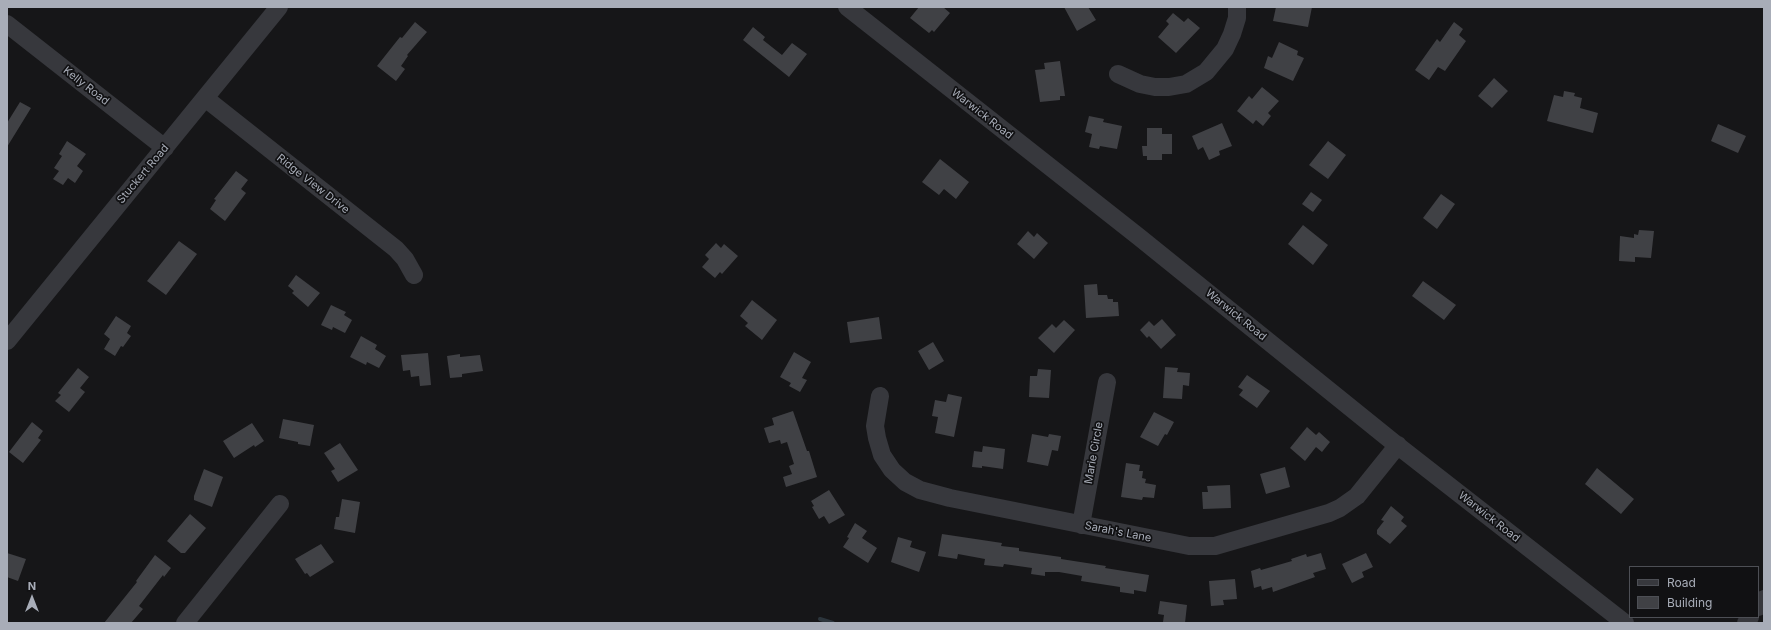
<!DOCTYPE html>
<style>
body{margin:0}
#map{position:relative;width:1771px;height:630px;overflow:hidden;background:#161618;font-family:Inter,sans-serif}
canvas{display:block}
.frame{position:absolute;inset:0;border:8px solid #a8adb8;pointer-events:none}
.legend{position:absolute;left:1629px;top:566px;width:130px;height:52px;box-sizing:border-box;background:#111113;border:1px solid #4d4f55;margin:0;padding:5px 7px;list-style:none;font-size:12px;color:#a8adb8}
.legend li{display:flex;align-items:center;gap:8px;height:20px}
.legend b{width:20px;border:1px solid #4d4f55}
.north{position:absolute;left:12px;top:578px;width:40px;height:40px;-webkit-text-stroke:3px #111113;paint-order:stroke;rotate:0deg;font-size:11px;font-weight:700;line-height:16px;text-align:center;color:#a8adb8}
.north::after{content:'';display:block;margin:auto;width:14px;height:18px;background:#a8adb8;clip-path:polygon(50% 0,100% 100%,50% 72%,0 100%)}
</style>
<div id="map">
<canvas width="1771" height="630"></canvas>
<div class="frame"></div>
<ul class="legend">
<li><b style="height:5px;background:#37383d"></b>Road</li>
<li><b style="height:11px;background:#404145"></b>Building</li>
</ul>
<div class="north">N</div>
</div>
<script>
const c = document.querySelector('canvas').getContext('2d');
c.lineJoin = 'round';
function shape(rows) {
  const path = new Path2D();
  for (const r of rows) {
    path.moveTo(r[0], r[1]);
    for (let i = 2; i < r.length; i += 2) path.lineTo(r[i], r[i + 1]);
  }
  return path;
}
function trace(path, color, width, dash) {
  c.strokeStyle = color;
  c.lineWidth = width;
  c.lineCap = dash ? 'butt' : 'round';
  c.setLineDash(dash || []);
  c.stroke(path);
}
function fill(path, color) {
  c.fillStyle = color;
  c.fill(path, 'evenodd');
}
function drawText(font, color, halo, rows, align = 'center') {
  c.font = font + ' Inter,sans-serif';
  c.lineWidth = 3.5;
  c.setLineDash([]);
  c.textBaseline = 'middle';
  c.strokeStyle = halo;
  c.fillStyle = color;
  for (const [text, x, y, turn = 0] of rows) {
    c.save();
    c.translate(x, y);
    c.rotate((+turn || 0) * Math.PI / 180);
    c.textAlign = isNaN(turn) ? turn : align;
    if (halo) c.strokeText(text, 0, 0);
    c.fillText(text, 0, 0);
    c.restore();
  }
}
trace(shape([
 [820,619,833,623]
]), '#2c353c', 4);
fill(shape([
 [919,7,943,7,950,13,934,32,932,30,929,33,910,18],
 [1064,7,1088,7,1096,20,1077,31],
 [1276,7,1312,7,1308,27,1273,21],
 [1173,13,1184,22,1188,18,1200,28,1176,53,1158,37,1169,24,1166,21],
 [415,22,427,32,407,55,408,56,401,66,405,69,396,81,377,66,400,37,402,38],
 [1454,22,1463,29,1459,35,1466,41,1445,71,1438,67,1429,80,1415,70,1437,39,1440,42],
 [753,27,765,37,763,40,782,55,792,43,807,54,789,77,743,40],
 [1279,42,1298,51,1297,55,1304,58,1293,81,1264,68,1268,56,1272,58],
 [1060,61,1065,96,1060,96,1060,100,1040,102,1035,70,1045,69,1044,63],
 [1494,78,1508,91,1492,108,1478,96],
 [1262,87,1279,101,1268,113,1271,116,1263,126,1256,120,1253,124,1237,111,1249,96,1252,99],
 [1564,91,1575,93,1574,96,1582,98,1580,108,1598,113,1593,133,1547,121,1554,95,1563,97],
 [20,102,31,108,7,147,7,123],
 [1089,116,1104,119,1103,122,1122,126,1117,149,1100,146,1099,149,1089,147,1092,134,1085,132],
 [1222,123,1232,146,1219,151,1220,155,1209,160,1203,147,1198,150,1192,136],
 [1718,124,1746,136,1738,153,1711,141],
 [1147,128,1162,128,1162,134,1172,134,1172,154,1162,154,1162,160,1147,160,1147,156,1143,156,1142,146,1147,146],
 [67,141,86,154,77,166,83,171,75,183,68,178,63,185,53,179,59,171,54,168,62,156,59,154],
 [1328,141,1346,155,1328,179,1309,165],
 [940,159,969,182,956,199,944,189,939,195,922,182],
 [236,171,248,180,241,189,246,193,225,221,210,209,216,200,214,199],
 [1311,192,1322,200,1313,212,1302,204],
 [1441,194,1455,204,1437,229,1423,218],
 [1303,225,1328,245,1313,265,1288,244],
 [1639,230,1654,231,1651,258,1635,257,1635,262,1619,261,1620,236,1634,238,1634,234,1638,235],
 [1028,231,1034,237,1037,233,1048,243,1034,259,1017,244],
 [179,241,197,254,166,295,147,281],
 [716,243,721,248,724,244,738,256,722,274,720,272,715,278,702,267,709,259,705,255],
 [296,275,320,293,308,307,292,293,294,291,288,286],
 [1423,281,1456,305,1444,320,1412,296],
 [1097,284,1098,295,1107,295,1108,299,1113,299,1113,302,1118,302,1119,316,1086,318,1084,285],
 [752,300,777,320,762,340,745,326,748,323,740,316],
 [331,305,346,312,344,315,352,320,345,333,333,327,332,330,321,325],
 [116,316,131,326,127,333,131,336,123,347,121,346,115,356,104,349,110,339,104,334],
 [879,317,882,339,850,343,847,322],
 [1162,319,1176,335,1161,349,1149,336,1147,338,1140,330,1149,321,1154,326],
 [1064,320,1075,330,1054,353,1038,338,1052,324,1056,328],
 [361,336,377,345,375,349,386,356,379,368,367,362,366,365,350,357],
 [933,342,944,361,929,370,918,351],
 [794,352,811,362,802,378,807,380,800,392,789,386,791,383,780,377],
 [428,353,431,385,420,386,419,376,411,377,410,370,403,371,401,355],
 [460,354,460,357,480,355,483,371,462,374,462,377,450,378,447,356],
 [1165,367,1178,368,1177,372,1190,373,1189,386,1183,385,1182,399,1163,398],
 [78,368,89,377,80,388,85,392,69,412,55,401,61,395,58,393],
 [1038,369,1051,370,1049,398,1029,397,1030,376,1037,376],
 [1247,375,1270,391,1257,408,1239,395,1243,390,1238,387],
 [948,394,962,397,954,437,935,433,938,417,932,416,935,400,946,402],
 [793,411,807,451,809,451,817,477,786,487,783,477,792,474,789,466,794,464,787,442,781,444,780,440,769,443,764,428,774,425,772,418],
 [1154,412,1174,422,1167,435,1165,434,1158,446,1140,437],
 [283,419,314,425,310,446,298,444,298,442,279,438],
 [32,422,43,431,38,438,41,440,23,463,9,452],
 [252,423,264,441,255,447,254,445,234,458,223,441],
 [1307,427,1316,435,1319,432,1330,442,1322,452,1316,447,1305,461,1290,448],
 [1032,434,1048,437,1049,434,1061,436,1058,451,1052,450,1048,466,1027,462],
 [340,443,358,470,338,482,331,471,335,469,324,453],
 [983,446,1005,449,1003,469,982,466,982,468,972,467,974,451,982,452],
 [1126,463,1140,465,1139,471,1143,471,1142,478,1146,479,1145,483,1156,485,1154,498,1143,497,1142,500,1121,497],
 [1285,467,1290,487,1266,494,1260,474],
 [1597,468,1634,499,1621,514,1585,484],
 [204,469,223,477,212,507,194,500,194,496],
 [1230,485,1231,508,1203,509,1202,492,1208,492,1207,486],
 [829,490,845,515,829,524,824,516,819,519,812,507,814,506,811,501],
 [342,499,360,502,355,533,334,529,336,517,339,517],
 [1391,506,1404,517,1401,521,1407,526,1390,544,1377,534,1377,530,1384,521,1381,520],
 [190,514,206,528,185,553,181,553,167,541],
 [855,523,867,531,862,538,877,548,868,563,843,547,849,538,847,537],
 [942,534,1002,543,1001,546,1019,548,1019,551,1061,557,1061,559,1106,566,1105,568,1149,575,1146,592,1134,590,1134,594,1120,592,1120,587,1081,581,1082,576,1059,572,1045,572,1045,576,1031,574,1032,568,1004,564,1003,567,984,565,985,559,958,554,957,559,938,556],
 [898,537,912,541,910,547,926,552,919,572,891,562],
 [321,544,334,562,310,577,307,573,305,574,295,559],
 [7,553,26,559,18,581,7,577],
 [1321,553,1326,569,1313,573,1315,577,1273,592,1272,587,1262,590,1261,586,1254,588,1251,571,1260,568,1261,570,1292,561,1291,559,1306,554,1307,557],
 [1366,553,1373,567,1362,572,1364,577,1352,583,1342,564],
 [155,555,171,568,164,577,163,575,139,606,143,609,131,623,104,623,137,582,136,581],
 [1235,579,1237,599,1223,600,1224,605,1211,606,1209,581],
 [1160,601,1187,605,1185,623,1163,622,1164,615,1158,614]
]), '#404145');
trace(shape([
 [847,7,1139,237,1393,442,1625,623],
 [7,24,165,148],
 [1118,74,1140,84,1155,87,1169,87,1186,84,1206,72,1225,49,1232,34,1237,18,1237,7],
 [205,98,396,249,405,259,414,275],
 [7,341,279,7],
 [880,396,875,426,877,438,882,455,892,470,905,482,920,490,950,498,1189,546,1215,546,1329,513,1340,508,1357,496,1398,445],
 [1081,525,1107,382],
 [1758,607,1764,599],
 [185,623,280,504],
 [1746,623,1750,617]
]), '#37383d', 18);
drawText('11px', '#a8adb8', '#111113', [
 ["Kelly Road",86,86,38],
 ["Warwick Road",982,114,38],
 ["Stuckert Road",143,174,-50],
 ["Ridge View Drive",313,184,38],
 ["Warwick Road",1236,315,39],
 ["Marie Circle",1094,453,-80],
 ["Warwick Road",1489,517,38],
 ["Sarah's Lane",1118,532,11]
]);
</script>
